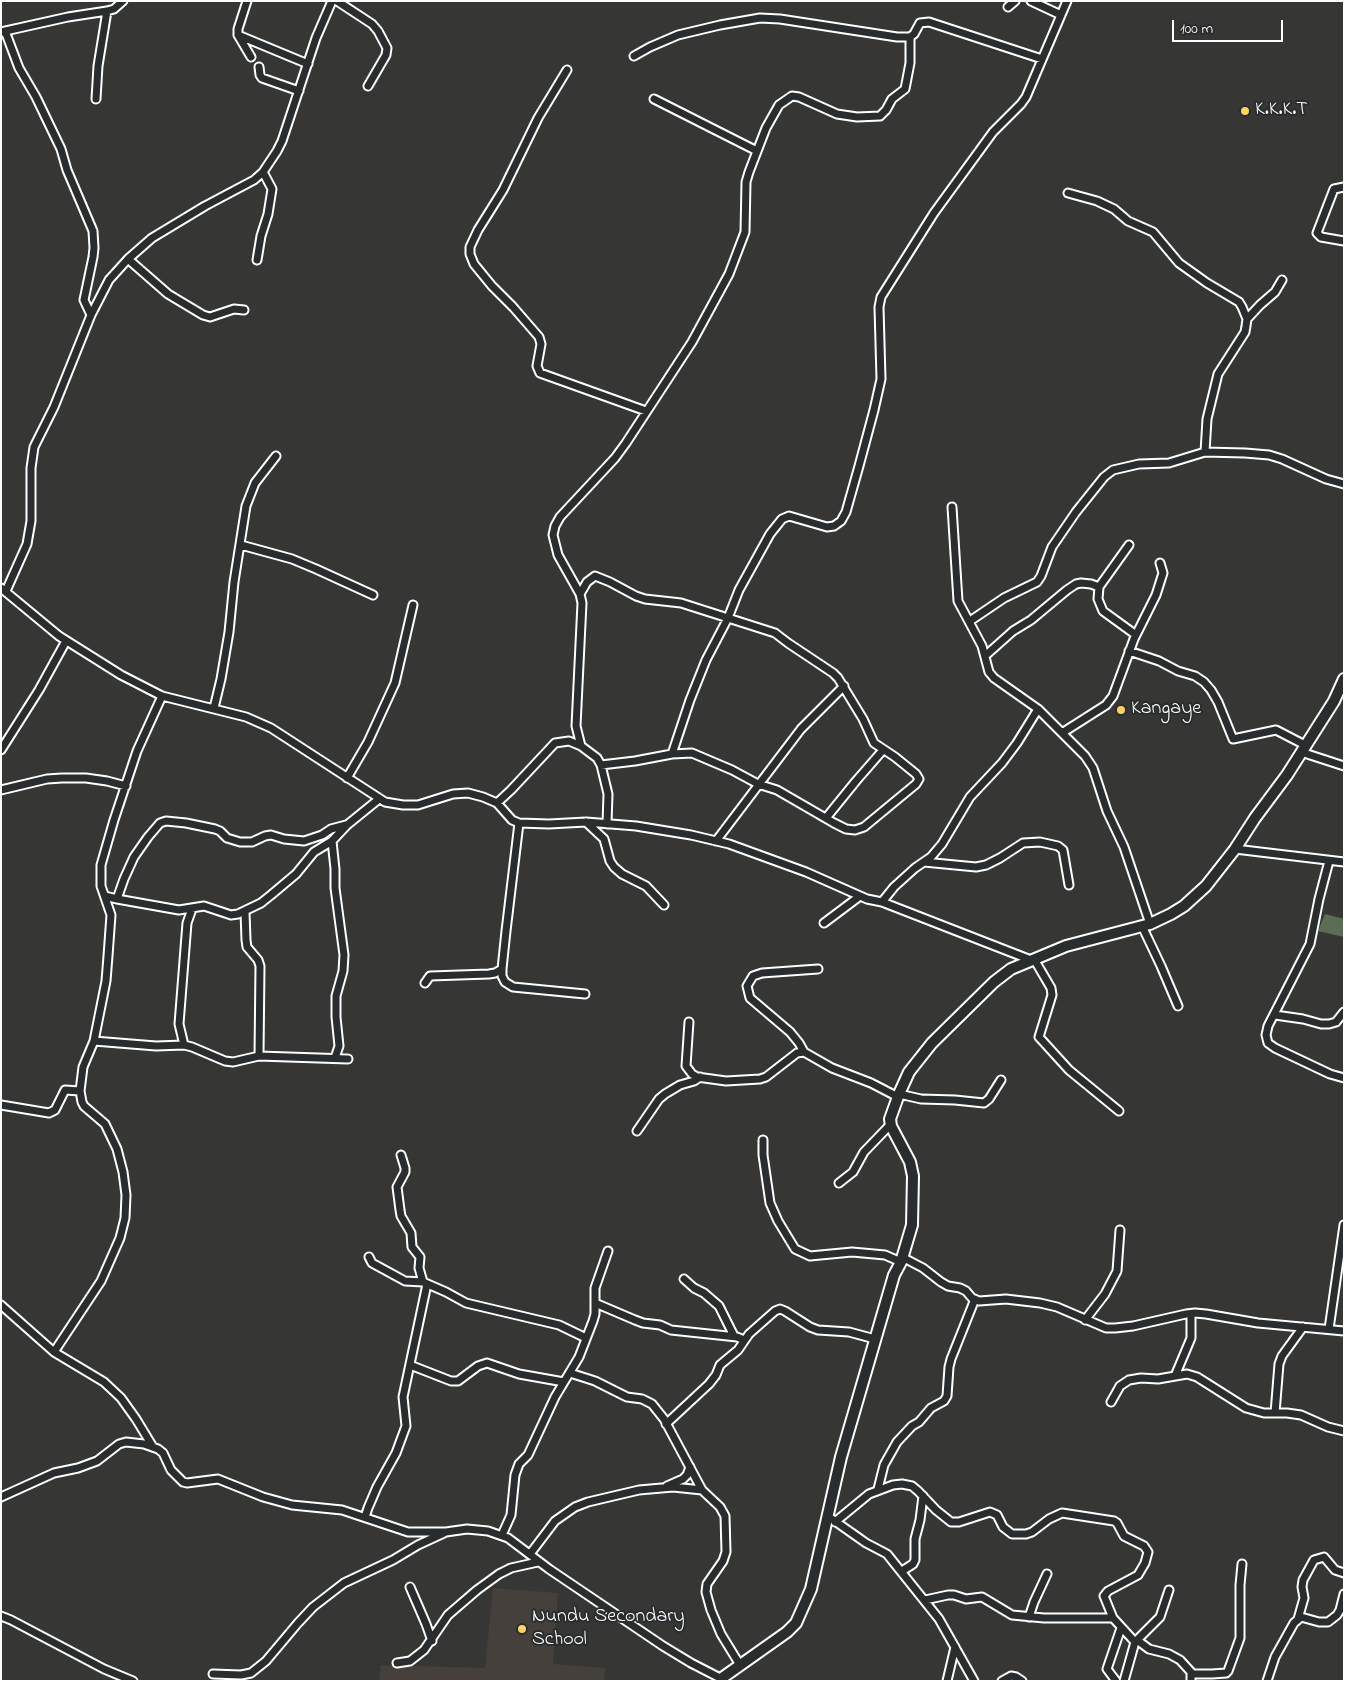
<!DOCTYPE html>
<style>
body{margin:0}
#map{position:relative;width:1345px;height:1682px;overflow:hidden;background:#363634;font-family:"Indie Flower",sans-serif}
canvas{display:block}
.frame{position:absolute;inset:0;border:2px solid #fff;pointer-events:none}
.scale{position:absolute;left:1172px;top:20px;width:111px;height:22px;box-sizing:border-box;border:2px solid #fff;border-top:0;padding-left:6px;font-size:15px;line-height:18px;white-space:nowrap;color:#fff;-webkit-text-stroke:4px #2a2d2e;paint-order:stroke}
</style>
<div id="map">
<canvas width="1345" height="1682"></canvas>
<div class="frame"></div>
<div class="scale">100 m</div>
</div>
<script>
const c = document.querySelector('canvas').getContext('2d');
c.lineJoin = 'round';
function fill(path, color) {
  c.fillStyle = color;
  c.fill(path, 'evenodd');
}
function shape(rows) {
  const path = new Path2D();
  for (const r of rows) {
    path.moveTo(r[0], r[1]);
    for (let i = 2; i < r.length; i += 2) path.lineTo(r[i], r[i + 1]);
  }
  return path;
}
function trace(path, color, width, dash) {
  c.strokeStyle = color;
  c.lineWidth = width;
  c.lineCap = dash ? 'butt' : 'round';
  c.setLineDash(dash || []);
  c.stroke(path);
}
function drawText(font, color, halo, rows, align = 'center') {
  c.font = font + ' "Indie Flower",sans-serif';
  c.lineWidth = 4;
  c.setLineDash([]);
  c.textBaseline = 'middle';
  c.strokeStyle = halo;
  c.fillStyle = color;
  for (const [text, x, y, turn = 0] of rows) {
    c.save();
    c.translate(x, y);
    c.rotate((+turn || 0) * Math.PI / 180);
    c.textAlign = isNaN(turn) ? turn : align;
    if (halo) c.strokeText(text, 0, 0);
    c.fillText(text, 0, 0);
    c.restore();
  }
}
fill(shape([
 [493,1588,558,1593,553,1664,605,1668,604,1681,379,1681,381,1665,485,1668]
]), '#45403c');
fill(shape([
 [1325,914,1344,919,1344,937,1318,931]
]), '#5d6c55');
const street = shape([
 [247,1,238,29,238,35,251,57],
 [337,1,372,24,378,31,387,48,386,55,368,86],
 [1031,1,1061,15],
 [1008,7,1015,1],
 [5,31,19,68,36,97,61,149,67,170,93,231,94,248,93,257,84,300,91,315],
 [1,32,68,17,107,11,114,9,123,1],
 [238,35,308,64],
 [634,56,650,47,678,35,720,25,760,18,780,19,897,37,910,37,914,34,920,23,929,22,1042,59],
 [259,67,260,75,262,78,299,91],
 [567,70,538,118,503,190,478,230,470,247,470,254,474,264,492,286,513,307,539,337,541,344,537,366,540,373,646,411],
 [96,99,98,66,107,11],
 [654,99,757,151],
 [1344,187,1334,189,1317,233,1321,237,1344,241],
 [1068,193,1097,201,1114,209,1128,221,1153,232,1179,263,1207,283,1239,302,1242,307,1247,319,1246,326,1245,332,1218,374,1207,419,1205,452],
 [128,259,168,294,203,315,210,317,234,309,244,310],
 [257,260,261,236,268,214,272,189,263,172],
 [1247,319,1260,305,1275,292,1282,280],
 [952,507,958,601,982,646,989,672,994,678,1038,709,1085,756,1093,768,1107,811,1124,847,1150,924],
 [241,545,292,559,316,569,373,595],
 [1129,545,1099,587,1098,599,1103,611,1136,635],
 [1,588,59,636,121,675,162,696,246,717,271,728,385,802,403,805,418,805,453,794,468,793,483,797,497,803,512,820,519,823,549,824,586,822,636,826,691,835,729,844,806,872,867,899,882,902,1031,960],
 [6,591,27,544,31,521,31,468,34,447,54,407,91,315,109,280,128,259,152,238,205,206,254,180,263,172,277,151,282,141,316,38,332,1],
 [580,594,587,582,595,576,610,582,636,596,645,599,681,603,775,633,788,643,833,673,838,678,863,719,874,743,895,757,916,774,919,779,916,784,864,827,855,830,846,829,834,823,777,790,758,784,732,770,692,753,672,754,635,761,601,765],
 [970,621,1004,598,1037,582,1041,576,1052,547,1076,512,1104,477,1113,470,1139,464,1169,463,1205,452,1245,453,1269,455,1282,459,1326,479,1344,484],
 [1129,651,1159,661,1178,671,1195,676,1204,682,1211,690,1218,702,1233,739,1276,730,1305,745],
 [985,656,1013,631,1031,620,1067,590,1076,584,1081,583,1091,584,1099,587],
 [214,708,221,679,229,632,234,582,246,506,255,483,276,456],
 [1062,733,1106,705,1113,696,1134,639,1156,595,1163,573,1160,563],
 [1,750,39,690,66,641],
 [1301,752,1344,766],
 [672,754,690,700,706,660,728,618,739,590,770,534,782,519,789,516,827,527,834,526,841,521,846,512,859,466,874,410,881,379,879,307,881,297,934,213,993,132,1021,104,1026,97,1067,1],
 [347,778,368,742,395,683,413,605],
 [1,790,47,779,62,778,86,778,107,781,126,786],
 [497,803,511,790,555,743,569,741,581,746],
 [826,818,856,781,883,750],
 [586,822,604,839,610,861,614,867,622,874,646,886,664,905],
 [519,823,506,931,502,969,502,976,505,982,513,987,585,994],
 [607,824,608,794,601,765,597,758,581,746,576,726,582,603,580,594,558,555,553,535,555,526,560,517,615,458,626,443,692,342,729,274,745,232,746,182,749,172,766,128,779,105,792,96,799,97,837,114,857,117,880,116,886,110,892,99,905,89,910,63,910,37],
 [332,841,335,869,335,888,344,955,343,971,336,996,336,1017,339,1046,335,1058],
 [716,841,801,729,844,686],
 [1235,849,1344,862],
 [1329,861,1319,899,1310,944,1268,1026,1266,1035,1268,1043,1275,1048,1330,1074,1344,1078],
 [924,862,976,867,986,865,1000,858,1023,843,1040,842,1058,846,1063,850,1069,885],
 [105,896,117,899,179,910,204,906,231,915,238,914,261,903,271,895,296,874,314,852,332,841,347,825,379,799],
 [117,899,124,879,134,857,148,837,160,823,166,821,186,823,215,829,220,831,227,838,240,842,252,842,265,836,271,835,284,839,304,841,322,835,331,829,346,825],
 [882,902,894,887,915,868,931,857,942,844,970,797,1002,763,1017,743,1038,709],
 [245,912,246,940,247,947,258,960,260,966,259,1056],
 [824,923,860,896],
 [1142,926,1161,966,1178,1006],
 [1034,959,1051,988,1052,995,1039,1037,1069,1070,1119,1111],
 [425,983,430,976,489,974,495,973,502,969],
 [1275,1015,1303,1019,1321,1024,1329,1024,1336,1022,1344,1012],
 [689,1022,686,1066,692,1074,697,1077,726,1081,760,1079,766,1077,797,1053,804,1052,832,1068,871,1083,898,1097],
 [94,1041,156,1046,184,1045,192,1047,225,1061,233,1062,259,1056,348,1059],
 [184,1045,179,1024,187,923,192,909],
 [804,1052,799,1043,790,1032,750,998,747,986,753,976,762,973,818,969],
 [899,1094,921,1099,955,1100,984,1103,989,1099,1001,1080],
 [1,1105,49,1113,55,1110,65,1090,80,1091],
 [637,1131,659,1099,665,1094,680,1085,694,1081,700,1077],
 [763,1140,763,1155,770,1203,778,1221,795,1249,810,1256,852,1252,885,1255,901,1262],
 [401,1155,405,1168,405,1172,397,1187,400,1210,401,1216,411,1233,412,1247,420,1257,419,1268,423,1282],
 [839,1183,853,1172,864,1152,891,1124],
 [369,1257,372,1263,405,1281,423,1282,446,1292,466,1303,559,1325,586,1338],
 [902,1257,923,1268,941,1282,948,1286,960,1288,966,1291,972,1298,979,1301,1006,1299,1040,1303,1057,1307,1106,1328,1115,1328,1133,1326,1186,1314,1195,1313,1206,1314,1258,1323,1344,1331],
 [684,1279,694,1288,704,1293,719,1306,734,1336],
 [595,1303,635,1320,643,1323,660,1325,671,1330,737,1337,744,1340],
 [1,1305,54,1352,104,1382,121,1398,136,1419,153,1447],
 [1085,1320,1105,1294,1117,1271,1120,1230],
 [1329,1329,1344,1225],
 [54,1352,101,1281,120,1238,125,1218,126,1195,123,1172,117,1149,105,1124,84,1106,82,1102,80,1091,83,1067,94,1041,106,981,108,956,111,915,101,886,101,865,114,820,137,751,162,696],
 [410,1365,451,1381,458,1381,478,1366,487,1363,519,1374,564,1382],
 [570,1373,595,1381,627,1397,642,1399,652,1404,664,1419,702,1490,720,1507,725,1516,726,1552,723,1561,707,1584,706,1592,711,1610,721,1634,740,1665],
 [1175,1376,1191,1338,1191,1314],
 [1111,1402,1120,1386,1129,1380,1141,1378,1158,1379,1187,1374,1197,1377,1246,1408,1264,1413,1287,1413,1301,1415,1328,1427,1344,1431],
 [1275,1413,1279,1364,1282,1356,1303,1327],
 [666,1424,709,1384,716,1375,720,1365,738,1350,749,1334,775,1311,780,1309,785,1311,810,1327,818,1330,849,1332,875,1339],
 [667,1486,683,1479,687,1475,690,1467],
 [878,1489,884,1465,897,1442,912,1426,919,1422,931,1408,944,1401,947,1396,949,1367,951,1359,975,1299],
 [1,1497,54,1473,78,1468,97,1461,119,1444,126,1442,144,1444,158,1449,163,1453,171,1470,183,1482,187,1483,218,1479,263,1497,292,1505,342,1510,408,1532,446,1532,467,1529,488,1531,508,1538,549,1569,663,1646,691,1663,724,1680],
 [365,1517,368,1508,377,1487,396,1453,406,1426,403,1397,427,1284],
 [832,1519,866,1543,887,1554,939,1619,974,1681],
 [835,1522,869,1494,893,1485,902,1484,912,1486,918,1491,936,1510,951,1522,959,1522,990,1512,997,1515,1003,1527,1012,1534,1026,1534,1032,1532,1049,1519,1062,1513,1114,1521,1117,1523,1124,1536,1144,1546,1148,1552,1145,1563,1138,1575,1108,1591,1104,1596,1113,1618,1135,1642],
 [502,1535,511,1515,515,1475,519,1464,528,1455,555,1397,579,1357,593,1321,595,1314,595,1288,608,1251],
 [530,1554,555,1521,575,1507,588,1502,639,1490,673,1487,702,1490],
 [902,1571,913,1564,915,1560,915,1539,920,1520,923,1496],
 [410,1587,426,1624,432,1641],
 [925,1600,948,1595,954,1595,966,1599,982,1597,1012,1615,1044,1618,1113,1618],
 [1,1616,11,1620,104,1669,133,1681],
 [1029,1617,1034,1602,1047,1574],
 [1298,1619,1304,1598,1302,1587,1303,1580,1314,1560,1324,1557,1335,1570,1344,1573],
 [1137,1640,1149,1649,1169,1654,1180,1660,1191,1672,1191,1681],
 [397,1663,410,1661,424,1650,448,1615,477,1590,499,1574,511,1568,538,1562],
 [213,1674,241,1675,251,1673,266,1661,298,1623,313,1607,344,1583,393,1560,418,1545,444,1533],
 [1191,1674,1212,1674,1226,1673,1228,1671,1240,1638,1240,1585,1242,1564],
 [947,1681,955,1647],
 [1002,1681,1011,1676,1016,1677,1022,1681],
 [1116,1681,1107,1669,1121,1628],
 [1124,1681,1135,1642,1160,1617,1169,1590],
 [1267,1681,1275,1657,1294,1623,1301,1617,1319,1622,1328,1622,1337,1615,1340,1610,1344,1594]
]);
const secondary = shape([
 [722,1678,787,1632,796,1623,811,1589,841,1457,894,1275,901,1262,912,1225,913,1176,910,1162,891,1126,890,1119,899,1094,909,1072,932,1043,994,982,1011,969,1066,946,1150,924,1171,914,1184,906,1206,886,1235,849,1255,818,1287,775,1334,701,1344,679]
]);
trace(street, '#fff', 11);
trace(secondary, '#fff', 14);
trace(street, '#2a2d2e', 7);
trace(secondary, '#2a2d2e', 10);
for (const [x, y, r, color] of [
 [1245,111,5,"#ffd166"],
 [1121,710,5,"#ffd166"],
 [522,1629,5,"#ffd166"]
]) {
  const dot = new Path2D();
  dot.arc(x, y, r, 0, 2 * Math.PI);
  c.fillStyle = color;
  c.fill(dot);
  trace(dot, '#2a2d2e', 2);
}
drawText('20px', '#fff', '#2a2d2e', [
 ["K.K.K.T",1255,111],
 ["Kangaye",1131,710],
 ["Nundu Secondary",532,1618],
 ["School",532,1641]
], 'left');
</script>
